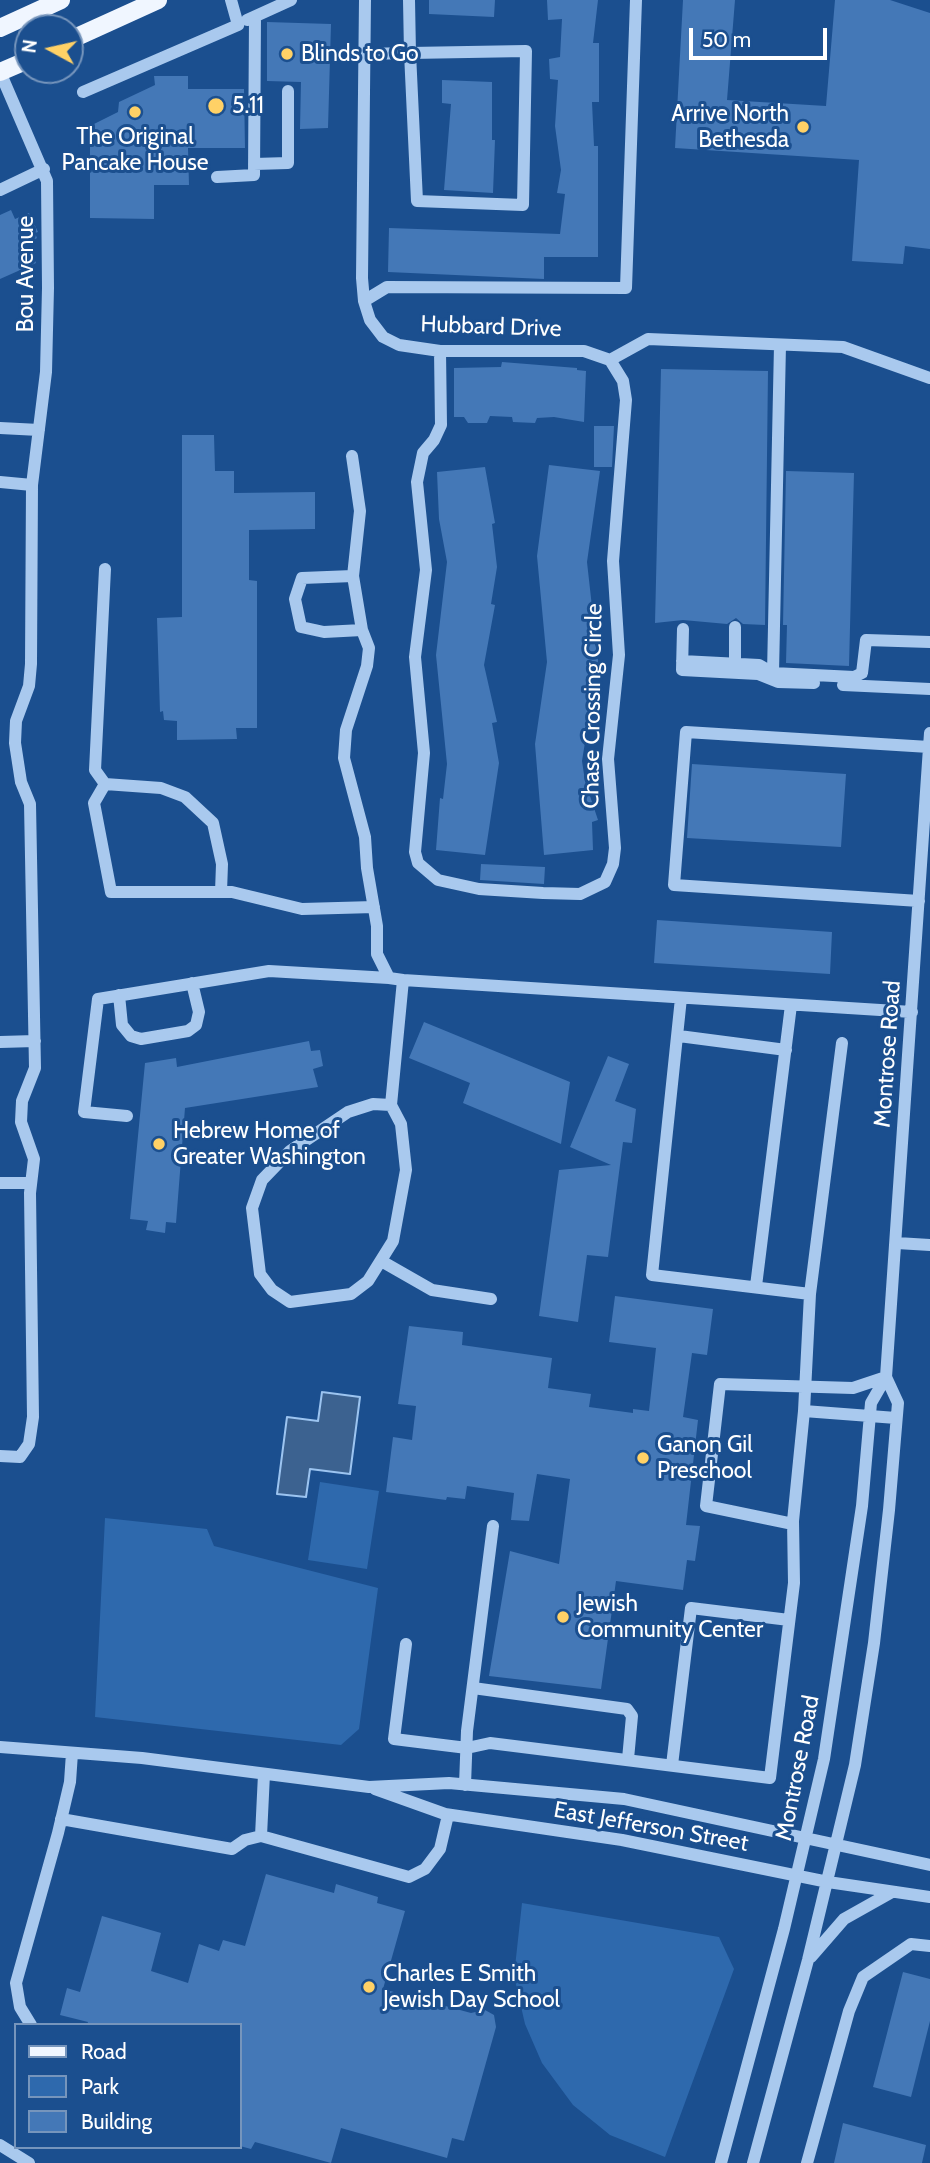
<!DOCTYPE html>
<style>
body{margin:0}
#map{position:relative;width:930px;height:2163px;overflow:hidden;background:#1b4f8f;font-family:Cabin,sans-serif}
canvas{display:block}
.legend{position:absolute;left:14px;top:2023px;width:228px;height:126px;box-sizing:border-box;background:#1b4f8f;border:2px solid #7695bc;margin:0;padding:9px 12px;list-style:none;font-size:21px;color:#fff}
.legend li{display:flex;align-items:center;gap:14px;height:35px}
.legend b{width:35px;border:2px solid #7695bc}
.north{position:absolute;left:14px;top:14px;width:70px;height:70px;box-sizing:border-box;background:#1b4f8f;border:2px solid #7695bc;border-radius:50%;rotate:278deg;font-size:19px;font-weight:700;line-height:28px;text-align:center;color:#fff}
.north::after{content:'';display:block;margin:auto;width:24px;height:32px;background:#ffd166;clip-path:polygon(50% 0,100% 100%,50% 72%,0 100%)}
.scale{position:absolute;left:689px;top:28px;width:138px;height:32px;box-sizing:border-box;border:4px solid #fff;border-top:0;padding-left:9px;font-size:21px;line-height:24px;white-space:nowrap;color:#fff;-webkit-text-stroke:5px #1b4f8f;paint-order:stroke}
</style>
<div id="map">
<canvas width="930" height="2163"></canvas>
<ul class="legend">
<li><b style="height:9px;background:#f0f6ff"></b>Road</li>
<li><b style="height:19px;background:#2e69ad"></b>Park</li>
<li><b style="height:19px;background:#4478b7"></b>Building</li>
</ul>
<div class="north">N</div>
<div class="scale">50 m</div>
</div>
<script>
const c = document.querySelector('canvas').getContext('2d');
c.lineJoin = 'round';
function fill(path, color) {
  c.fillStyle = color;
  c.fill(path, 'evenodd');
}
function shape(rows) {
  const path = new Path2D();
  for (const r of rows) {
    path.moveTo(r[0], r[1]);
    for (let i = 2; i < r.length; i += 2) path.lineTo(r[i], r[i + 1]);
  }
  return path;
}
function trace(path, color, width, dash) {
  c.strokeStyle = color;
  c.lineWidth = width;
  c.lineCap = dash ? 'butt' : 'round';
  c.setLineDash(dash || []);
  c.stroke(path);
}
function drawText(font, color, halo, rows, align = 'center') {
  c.font = font + ' Cabin,sans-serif';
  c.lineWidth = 6;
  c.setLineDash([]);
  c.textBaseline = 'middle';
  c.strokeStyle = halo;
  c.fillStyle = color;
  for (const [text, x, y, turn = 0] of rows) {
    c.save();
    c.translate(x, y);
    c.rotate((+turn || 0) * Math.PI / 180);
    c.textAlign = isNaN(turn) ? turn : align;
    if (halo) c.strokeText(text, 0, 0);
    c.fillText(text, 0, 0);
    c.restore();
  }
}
fill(shape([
 [320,1482,379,1491,367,1569,308,1560],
 [105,1518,207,1529,214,1546,378,1588,359,1729,341,1745,95,1717],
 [522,1903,719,1937,734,1969,665,2157,610,2135,573,2105,542,2063,525,2024,514,1976]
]), '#2e69ad');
const water = shape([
 [322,1392,360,1397,350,1474,310,1469,306,1497,277,1494,287,1417,318,1421,322,1392]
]);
fill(water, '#3c6290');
trace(water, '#9cc4f0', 2);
fill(shape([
 [429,0,495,0,494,17,429,14],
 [547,0,598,0,593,43,599,43,599,102,592,102,594,146,598,146,598,257,544,257,544,279,388,272,389,228,560,234,565,194,557,193,561,170,555,126,558,80,550,79,549,59,560,57,562,19,548,20],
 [683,0,735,0,727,100,826,106,835,0,890,0,930,13,930,249,905,246,903,264,852,261,859,160,675,148],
 [267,22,331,24,328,128,300,129,301,82,267,81],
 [154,76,188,76,188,89,244,89,245,148,188,148,189,185,154,185,154,219,90,218,90,126,118,112,119,102,155,85],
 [442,80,492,82,492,140,495,140,493,193,444,190,451,104,442,103],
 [11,210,15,219,29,213,38,232,35,233,37,238,28,245,36,263,0,279,0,215],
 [502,362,577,368,577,370,586,371,584,422,554,417,537,418,535,423,513,422,512,417,490,416,487,423,468,423,464,417,454,417,454,368,501,367],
 [661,369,768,371,765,625,743,624,736,618,727,624,683,620,655,623],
 [594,426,614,426,612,467,594,467],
 [182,435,214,435,215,471,234,471,234,493,315,492,315,529,249,530,249,580,257,581,257,728,236,728,237,739,177,740,177,721,164,720,163,711,160,712,157,618,182,617],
 [549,465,600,471,587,562,598,661,582,761,585,781,598,820,592,822,593,850,544,855,535,744,547,662,537,556],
 [485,467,495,523,492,524,497,567,491,604,495,605,484,665,497,722,492,723,499,763,485,855,436,850,440,798,443,799,447,764,436,655,447,562,439,519,437,472],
 [786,471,854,473,849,666,786,663,787,625,783,625],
 [692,764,846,774,841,847,687,838],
 [481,864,545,867,544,884,480,880],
 [657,920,832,932,830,974,654,963],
 [424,1022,570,1082,561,1144,463,1103,470,1083,409,1058],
 [309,1041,311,1051,320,1050,323,1066,313,1069,318,1087,185,1108,176,1223,166,1222,165,1233,146,1230,148,1221,130,1219,145,1063,176,1058,177,1067],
 [608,1056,629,1064,615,1101,636,1109,632,1143,623,1142,608,1257,587,1255,578,1322,539,1316,559,1170,611,1165,570,1147],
 [615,1296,713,1309,707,1355,692,1353,683,1417,698,1420,686,1525,700,1526,695,1561,687,1560,683,1590,616,1581,601,1689,489,1676,510,1551,559,1564,570,1479,537,1474,529,1521,511,1520,514,1493,467,1486,465,1499,447,1497,446,1500,386,1492,393,1437,412,1440,416,1406,398,1404,409,1326,463,1332,462,1345,552,1358,548,1388,591,1394,589,1407,633,1413,633,1409,649,1411,656,1348,609,1342],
 [266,1874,334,1893,336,1884,378,1897,377,1903,405,1911,383,1989,471,2013,485,2010,494,2015,496,2027,464,2141,452,2138,447,2158,341,2128,331,2163,255,2142,251,2149,240,2146,240,2025,87,2025,88,2022,60,2015,67,1988,80,1992,102,1916,161,1933,151,1971,188,1983,199,1944,219,1951,223,1940,245,1946],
 [903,1972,930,1979,930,2021,911,2097,873,2087],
 [843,2123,926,2145,922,2163,834,2163]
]), '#4478b7');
trace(shape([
 [365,0,362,278,364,301,370,320,383,337,399,345,440,351,584,351,610,360,648,339,843,347,930,378],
 [247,20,291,0],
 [526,51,523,205,417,201,410,53,526,51],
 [364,54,410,53,409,0],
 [0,72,47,181,48,288,46,372,32,485,31,664,29,686,16,721,15,743,21,782,30,804,35,1068,22,1101,21,1122,34,1159,30,1193,33,1417,29,1444,20,1457,0,1456],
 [83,92,238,25,231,0],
 [254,164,288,163,288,91],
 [217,177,254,175,255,17],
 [0,190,44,169],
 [364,301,387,287,626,288,636,0],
 [780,345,773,673,854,677,862,673,866,640,930,642],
 [440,351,441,425,434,440,423,453,417,482,426,570,415,657,424,753,415,852,418,863,438,880,479,889,543,893,580,894,605,882,613,864,615,848,608,759,619,655,613,561,626,400,623,381,610,360],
 [0,428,39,430],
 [352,456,360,511,353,576,362,630,369,648,367,666,346,730,344,758,365,837,367,868,377,926,377,954,389,978,403,980],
 [0,482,32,485],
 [105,569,95,770,105,784],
 [353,576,302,578,295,599,301,627,324,632,362,630],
 [683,629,682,670,758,674,778,682,814,683],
 [682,661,759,665,773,673],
 [735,663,735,627],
 [843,685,930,689],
 [221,892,222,864,213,823,185,797,161,788,105,784,94,803,111,892,232,892,302,909,374,907],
 [919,901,674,885,686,732,929,747],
 [119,995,122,1025,131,1036,141,1039,188,1031,196,1025,199,1012,192,983],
 [681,998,652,1275,810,1294],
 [679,1036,786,1050],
 [0,1042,35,1041],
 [391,1105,373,1104,348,1112,290,1151,262,1180,252,1208,260,1274,272,1290,290,1302,351,1294,368,1281,393,1241,406,1170,401,1124,391,1105,403,980,912,1012],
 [127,1116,84,1112,98,999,269,971,389,978],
 [0,1183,31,1183],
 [897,1243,930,1245],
 [383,1262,432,1290,491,1299],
 [756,1286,791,1005],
 [804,1411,896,1418],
 [793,1524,706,1506,720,1384,853,1388,886,1377],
 [406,1644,394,1739,467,1748,490,1743,770,1778,794,1583,793,1521,804,1411,810,1294,842,1043],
 [473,1688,627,1709,632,1716,628,1759],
 [0,1747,142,1758,369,1787,449,1783,624,1799,930,1865],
 [672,1765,691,1608,789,1620],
 [465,1785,467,1731,493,1526],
 [375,1789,445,1814,622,1840,828,1882,930,1897],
 [61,1819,232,1849,245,1840,261,1836,409,1877,425,1869,440,1849,448,1815],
 [261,1836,264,1774],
 [811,1957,844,1919,892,1892],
 [31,2025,20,2007,16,1983,58,1833,70,1782,72,1753],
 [0,2145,29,2163],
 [721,2163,784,1929,824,1759,862,1506,871,1403,886,1377,930,733],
 [753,2163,808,1960,855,1765,874,1643,889,1510,898,1403,886,1377],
 [807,2163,849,2011,863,1977,911,1944,930,1946]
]), '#a9c9ee', 12);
trace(shape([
 [0,28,61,0],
 [70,40,158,0],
 [0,72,28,60]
]), '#f0f6ff', 18);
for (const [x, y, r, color] of [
 [287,54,7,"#ffd166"],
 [216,106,9,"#ffd166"],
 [135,112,7,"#ffd166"],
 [803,127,7,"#ffd166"],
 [159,1144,7,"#ffd166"],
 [643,1458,7,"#ffd166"],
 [563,1617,7,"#ffd166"],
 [369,1987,7,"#ffd166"]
]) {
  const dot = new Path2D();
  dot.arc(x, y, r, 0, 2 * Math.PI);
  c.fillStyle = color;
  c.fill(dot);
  trace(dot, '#1b4f8f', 2.5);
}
drawText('23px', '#fff', '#1b4f8f', [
 ["Blinds to Go",301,54],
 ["5.11",232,106],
 ["Arrive North",789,114,"right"],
 ["Bethesda",789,140,"right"],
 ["The Original",135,137,"center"],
 ["Pancake House",135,163,"center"],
 ["Hebrew Home of",173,1131],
 ["Greater Washington",173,1157],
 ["Ganon Gil",657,1445],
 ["Preschool",657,1471],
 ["Jewish",577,1604],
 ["Community Center",577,1630],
 ["Charles E Smith",383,1974],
 ["Jewish Day School",383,2000]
], 'left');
drawText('23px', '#fff', '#1b4f8f', [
 ["Bou Avenue",26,274,-90],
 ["Hubbard Drive",491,327,2],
 ["Chase Crossing Circle",593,706,-89],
 ["Montrose Road",888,1054,-86],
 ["Montrose Road",798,1768,-79],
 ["East Jefferson Street",651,1827,10]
]);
</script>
